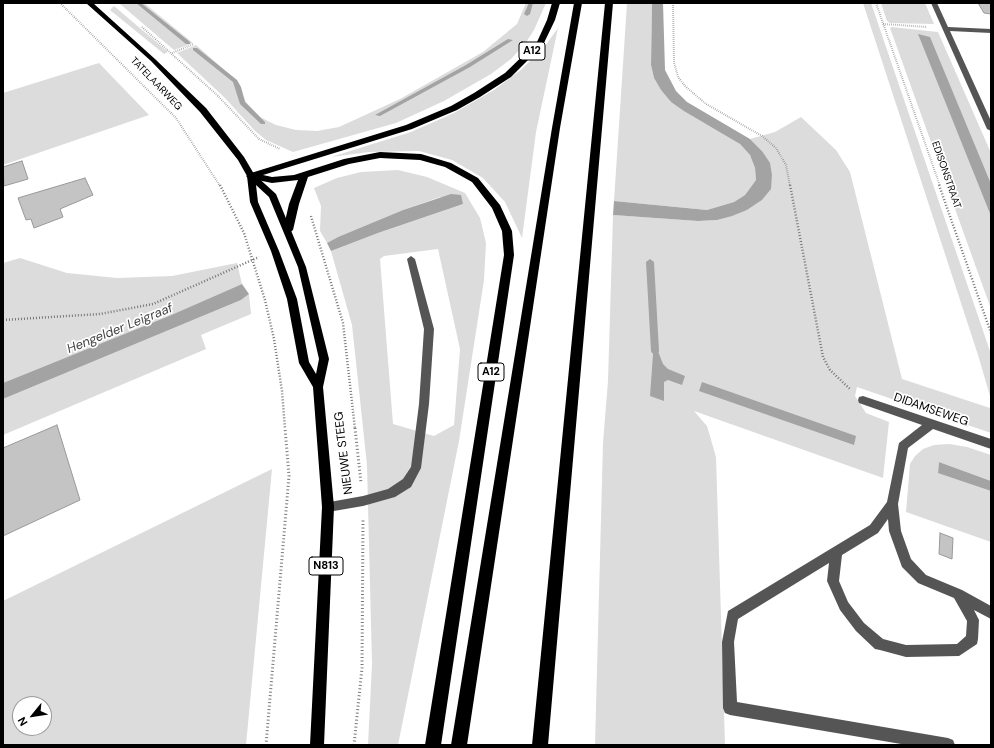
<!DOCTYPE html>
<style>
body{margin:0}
#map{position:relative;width:994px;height:748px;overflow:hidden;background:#fff;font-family:"DM Sans",sans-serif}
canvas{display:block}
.frame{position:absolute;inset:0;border:4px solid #000;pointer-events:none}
.north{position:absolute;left:12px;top:696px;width:40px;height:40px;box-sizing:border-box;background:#fff;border:1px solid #999;border-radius:50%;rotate:240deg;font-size:11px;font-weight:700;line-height:16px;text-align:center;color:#000}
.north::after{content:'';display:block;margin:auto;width:14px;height:18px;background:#000;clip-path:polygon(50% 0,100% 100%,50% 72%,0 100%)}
</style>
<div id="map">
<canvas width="994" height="748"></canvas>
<div class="frame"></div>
<div class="north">N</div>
</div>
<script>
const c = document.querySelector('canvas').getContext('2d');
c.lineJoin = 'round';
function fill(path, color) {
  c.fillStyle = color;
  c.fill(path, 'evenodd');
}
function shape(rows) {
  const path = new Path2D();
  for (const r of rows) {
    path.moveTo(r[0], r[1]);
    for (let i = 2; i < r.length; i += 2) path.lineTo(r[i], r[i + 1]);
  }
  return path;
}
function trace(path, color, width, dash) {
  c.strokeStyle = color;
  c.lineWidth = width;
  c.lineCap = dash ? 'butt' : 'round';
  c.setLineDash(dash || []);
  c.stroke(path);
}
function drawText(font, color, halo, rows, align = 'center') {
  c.font = font + ' "DM Sans",sans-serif';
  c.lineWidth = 3.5;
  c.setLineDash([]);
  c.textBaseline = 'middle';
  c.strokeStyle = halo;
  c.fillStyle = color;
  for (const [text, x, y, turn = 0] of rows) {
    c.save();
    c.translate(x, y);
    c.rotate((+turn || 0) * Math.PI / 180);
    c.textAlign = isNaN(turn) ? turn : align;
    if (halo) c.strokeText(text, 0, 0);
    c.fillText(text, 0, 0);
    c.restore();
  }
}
fill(shape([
 [122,3,144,3,193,43,174,50,120,4],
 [526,3,546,3,534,30,525,44,511,59,491,74,444,101,396,123,293,152,266,140,255,131,225,98,177,53,196,45,237,81,246,102,260,117,276,125,296,130,317,131,339,127,400,99,483,52,517,24],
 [627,3,652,3,651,65,654,78,661,90,671,102,729,136,740,144,750,155,755,168,756,180,745,195,734,202,707,210,614,201],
 [863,3,871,3,991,354,991,433,857,387,855,396,866,413,889,422,883,478,694,411,707,426,716,457,725,745,595,745,603,443,608,381,613,215,698,221,717,220,747,210,762,200,770,189,772,175,762,151,750,139,775,132,801,117,836,150,850,172,902,379,990,408,990,396,978,355],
 [881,3,925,3,934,24,890,23,887,21],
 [114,6,168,52,164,54,110,10],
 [892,27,938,32,991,153,991,309,890,28],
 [558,28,536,132,522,238,505,202,483,178,452,160,419,151,369,152,331,157,411,132,454,113,494,90,522,69,545,46],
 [99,63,149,115,3,165,3,93],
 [398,170,427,177,465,193,480,218,486,243,484,280,459,441,398,745,368,745,372,664,367,465,352,325,331,251,378,233,463,204,440,197,403,210,338,237,327,243,320,231,321,206,314,188,337,178,361,172],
 [438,249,460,349,454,425,434,436,393,424,380,259,384,256],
 [20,258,67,273,117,278,172,276,237,263,242,284,169,316,3,383,3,263],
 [249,294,251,314,201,335,206,349,3,435,3,399,241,300],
 [949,444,967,447,991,455,991,481,939,462,938,472,991,491,991,542,906,512,910,464,915,456,923,449,934,445],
 [272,469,246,745,3,745,3,601],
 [20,704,44,704,44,728,20,728]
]), '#dcdcdc');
fill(shape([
 [652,3,663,3,665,70,676,91,687,102,750,139,762,151,770,163,772,175,771,189,762,200,747,210,732,216,717,220,698,221,613,215,614,201,707,210,734,202,745,195,756,180,755,168,750,155,740,144,684,111,671,102,661,90,654,78,651,65],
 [918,34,930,37,991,184,991,216],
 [451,194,461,195,463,204,378,233,331,251,327,243,338,237,403,210],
 [242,284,249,294,241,300,3,399,3,383,169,316],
 [654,341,663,364,668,369,685,376,682,385,668,380,664,382,664,401,650,396],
 [702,382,856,436,854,445,699,391],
 [939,462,991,481,991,491,938,473]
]), '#a3a3a3');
fill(shape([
 [136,3,141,3,190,42,190,44,186,44,136,3],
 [529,3,533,3,530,14,527,16,524,14,529,3],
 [508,39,513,40,470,67,380,116,375,115,466,65,508,39],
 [193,48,197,48,237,80,241,87,245,102,265,122,265,124,261,124,240,104,233,82,193,50,193,48],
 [650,259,654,262,659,351,658,353,655,354,652,353,651,351,646,262,650,259]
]), '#a3a3a3');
const building = shape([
 [978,3,991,3,991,14,984,13,978,3],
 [22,161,28,179,4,186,3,167,22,161],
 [85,178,93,195,60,209,63,217,34,228,31,219,26,220,18,198,85,178],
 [57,425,80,500,3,536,3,448,57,425],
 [940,533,953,538,952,559,939,554,940,533]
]);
fill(building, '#c4c4c4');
trace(building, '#999', 1);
trace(shape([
 [60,3,176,118,220,186],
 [673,3,674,62,678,77,685,86,706,104,762,136,776,148,786,165,790,186],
 [876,3,940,186],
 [883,24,927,27],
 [142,27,218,96,259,139,280,149],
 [172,53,194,44]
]), '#777', 2, [0.5, 1.5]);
trace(shape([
 [220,185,244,233,265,300,274,339,282,391,285,429],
 [790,185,823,357,830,370,851,390],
 [939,185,991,333],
 [311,216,343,323,355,429],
 [3,320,100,314,153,304,259,257]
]), '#777', 2.5, [1, 2]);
trace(shape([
 [355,428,361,483],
 [266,745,289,476,285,428],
 [354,745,362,668,363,520]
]), '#777', 3, [1, 2.5]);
fill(shape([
 [931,3,937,3,948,27,991,29,991,33,950,31,991,121,991,131,987,129,931,3],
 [411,256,415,259,434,329,429,404,421,468,411,487,395,497,363,506,328,512,324,511,322,507,324,503,363,496,388,489,403,479,411,467,419,404,424,329,407,259,411,256],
 [863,396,991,439,991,449,933,429,908,448,898,504,901,531,911,559,926,575,962,590,991,606,991,619,974,610,979,620,978,639,977,644,959,656,906,657,880,650,875,649,856,631,840,610,827,581,829,563,738,619,734,642,737,702,948,738,953,740,955,745,907,745,730,715,725,713,723,708,722,642,728,611,870,525,887,502,899,443,922,425,859,403,858,400,859,397,863,396],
 [888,519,889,531,902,567,918,583,954,598,967,621,966,636,957,644,906,645,883,639,864,623,848,602,839,581,842,555,878,533,888,519]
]), '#555');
fill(shape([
 [86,3,93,3,155,59,206,108,244,157,254,174,276,194,306,267,329,359,323,387,334,507,324,745,310,745,322,507,313,387,299,363,287,299,271,251,250,202,247,176,238,160,200,112,151,61,86,3],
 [256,185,269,197,298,267,319,359,316,374,309,362,297,299,279,251,258,202,256,185]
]), '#000');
fill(shape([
 [552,3,560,3,555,20,543,45,511,77,480,97,457,110,412,129,263,175,272,177,294,175,344,159,380,152,421,154,451,163,478,178,500,205,512,231,514,255,441,745,425,745,504,255,502,231,492,208,472,182,445,167,420,160,380,158,349,164,308,177,299,204,293,230,288,234,283,230,289,204,298,180,272,183,248,178,246,176,251,173,406,125,451,106,474,93,505,73,537,42,547,20,552,3],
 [574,3,582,3,560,128,467,745,451,745,552,128,574,3],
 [605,3,613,3,548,745,532,745,605,3]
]), '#000');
drawText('10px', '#000', '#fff', [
 ["TATELAARWEG",156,84,46],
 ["EDISONSTRAAT",946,175,71]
]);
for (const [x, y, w] of [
 [532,51,26],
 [491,372,26],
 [326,566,34]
]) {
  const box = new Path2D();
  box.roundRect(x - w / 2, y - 9, w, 18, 3);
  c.fillStyle = '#fff';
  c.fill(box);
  trace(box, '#000', 1);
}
drawText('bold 11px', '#000', null, [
 ["A12",532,51],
 ["A12",491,372],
 ["N813",326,566]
]);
drawText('12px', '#000', '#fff', [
 ["DIDAMSEWEG",931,410,19],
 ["NIEUWE STEEG",344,453,-97]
]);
drawText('italic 13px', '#444', '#fff', [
 ["Hengelder Leigraaf",120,329,-22]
]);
</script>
